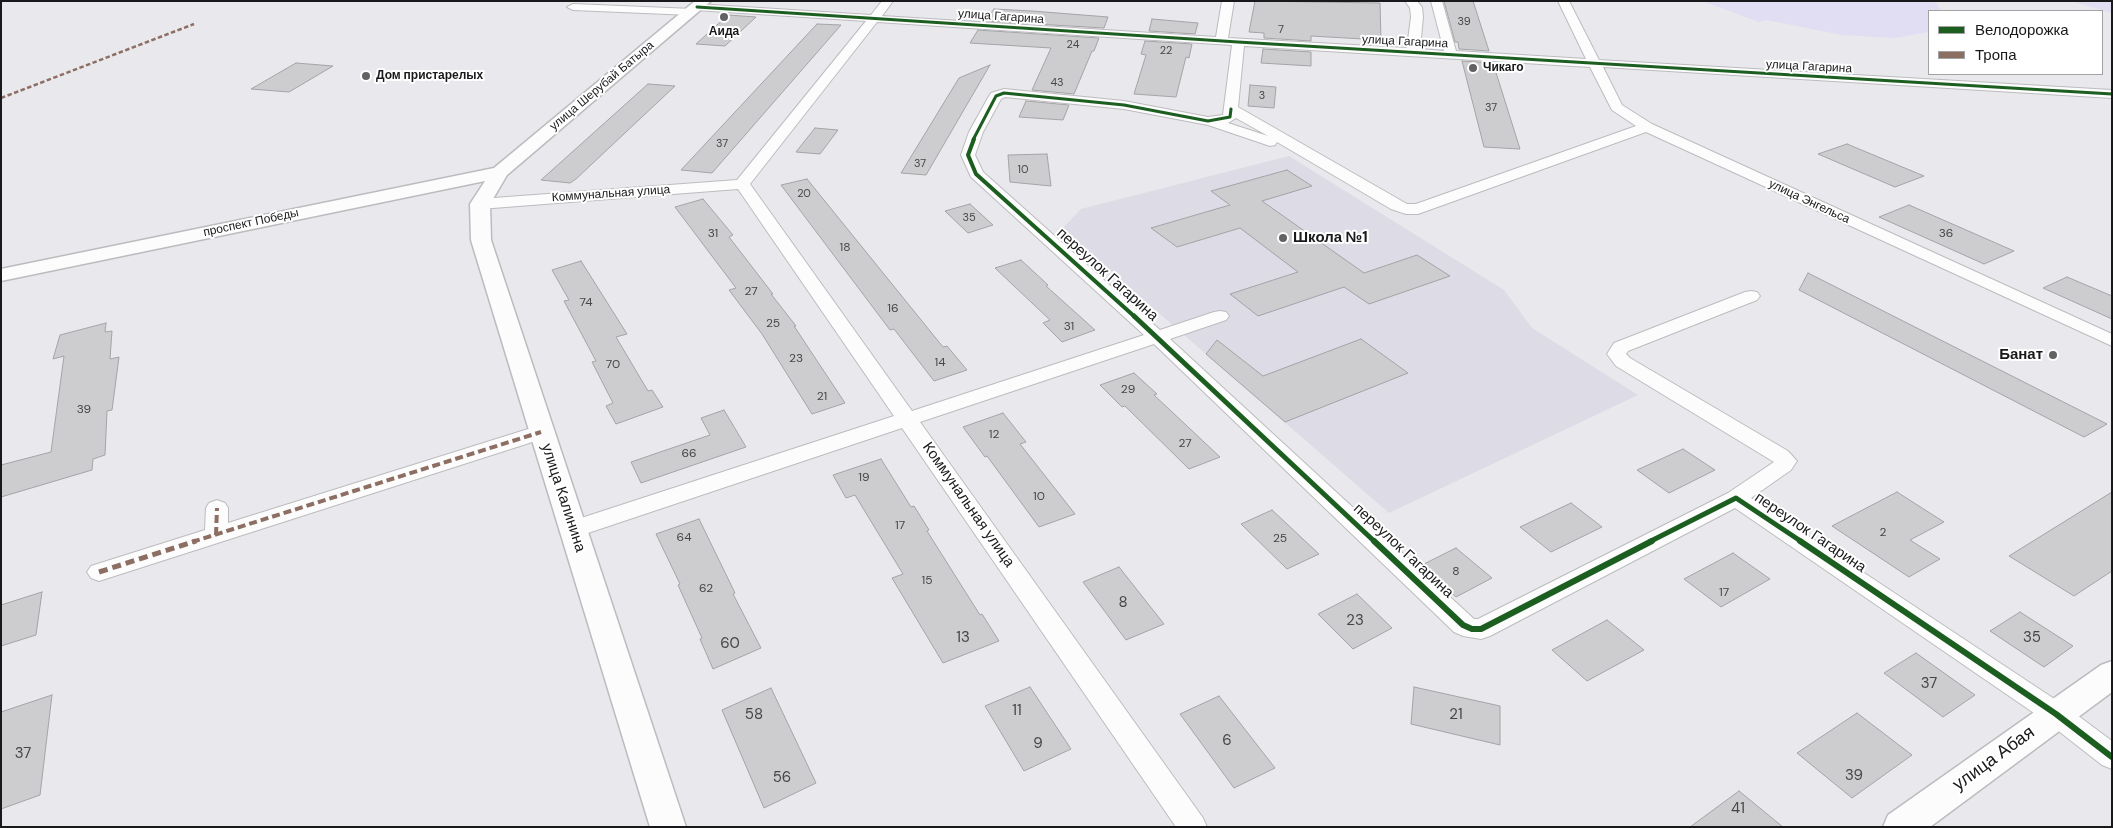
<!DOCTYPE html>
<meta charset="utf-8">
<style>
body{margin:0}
#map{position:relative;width:2113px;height:828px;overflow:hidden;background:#e9e8ec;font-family:"DM Sans",sans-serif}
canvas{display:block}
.frame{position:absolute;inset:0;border:2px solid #19191b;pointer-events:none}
.legend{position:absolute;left:1928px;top:10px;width:175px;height:65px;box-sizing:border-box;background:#fff;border:1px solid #a3a3a4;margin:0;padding:6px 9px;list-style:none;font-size:15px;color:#19191b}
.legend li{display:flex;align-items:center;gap:10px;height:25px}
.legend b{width:25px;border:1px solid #a3a3a4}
</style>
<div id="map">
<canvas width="2113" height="828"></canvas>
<div class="frame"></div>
<ul class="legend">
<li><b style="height:6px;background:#1b5e20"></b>Велодорожка</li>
<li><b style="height:6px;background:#8d6e63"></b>Тропа</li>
</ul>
</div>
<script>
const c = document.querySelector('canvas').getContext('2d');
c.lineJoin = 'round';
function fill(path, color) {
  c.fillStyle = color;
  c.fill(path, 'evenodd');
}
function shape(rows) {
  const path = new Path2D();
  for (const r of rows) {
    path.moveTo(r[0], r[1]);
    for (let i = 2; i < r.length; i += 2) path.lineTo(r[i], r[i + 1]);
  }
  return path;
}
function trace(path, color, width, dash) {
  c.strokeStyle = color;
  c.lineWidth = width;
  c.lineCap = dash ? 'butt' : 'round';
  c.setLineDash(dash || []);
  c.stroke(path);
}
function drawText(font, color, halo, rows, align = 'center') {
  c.font = font + ' "DM Sans",sans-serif';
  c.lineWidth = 4;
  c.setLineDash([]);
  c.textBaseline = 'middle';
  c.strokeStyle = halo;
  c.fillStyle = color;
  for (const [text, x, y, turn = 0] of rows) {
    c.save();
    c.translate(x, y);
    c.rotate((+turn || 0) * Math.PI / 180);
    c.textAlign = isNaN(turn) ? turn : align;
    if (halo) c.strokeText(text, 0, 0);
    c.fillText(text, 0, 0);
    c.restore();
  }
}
fill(shape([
 [1289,156,1504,290,1532,328,1638,395,1389,513,1062,229,1081,209]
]), '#dddbe5');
fill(shape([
 [1702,1,1932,1,1936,3,1941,11,1929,11,1929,32,1894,38,1842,35,1767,20,1759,22],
 [2071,1,2112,1,2112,13]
]), '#e1ddf3');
const building = shape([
 [1255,1,1380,3,1381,40,1311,36,1311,41,1264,38,1264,33,1249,32,1255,1],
 [1444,1,1473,1,1489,51,1459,49,1458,42,1455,42,1444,1],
 [994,9,1032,11,1108,17,1104,28,985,21,994,9],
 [728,15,756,17,725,46,696,44,728,15],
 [1152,19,1198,23,1195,34,1149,31,1152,19],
 [817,24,841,25,712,173,681,170,817,24],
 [978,30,1099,38,1094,51,1092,51,1074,94,1032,90,1051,48,970,43,978,30],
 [1145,41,1192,44,1189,58,1186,57,1176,97,1134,94,1146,55,1141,54,1145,41],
 [1263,49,1311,52,1311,66,1261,63,1263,49],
 [1462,61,1493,63,1520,149,1484,147,1462,61],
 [296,63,333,66,289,92,251,89,296,63],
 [990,65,926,175,901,173,959,78,990,65],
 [648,84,675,86,576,179,570,183,541,180,648,84],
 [1250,85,1276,87,1274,108,1248,106,1250,85],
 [1026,101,1069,105,1063,120,1019,117,1026,101],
 [815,128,838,130,820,154,796,152,815,128],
 [1847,144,1924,176,1895,187,1818,154,1847,144],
 [1047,154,1051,186,1010,182,1008,155,1047,154],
 [1287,170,1312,186,1262,201,1364,273,1417,255,1450,276,1369,304,1344,287,1258,316,1230,294,1298,272,1240,228,1177,247,1151,228,1230,205,1211,191,1287,170],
 [807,179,943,347,947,346,967,370,934,381,894,329,890,330,781,185,807,179],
 [703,199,733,235,729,237,773,294,771,294,796,326,794,326,845,403,812,414,762,334,729,290,736,288,675,207,703,199],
 [970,204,993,225,968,233,945,211,970,204],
 [1909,205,2014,251,1984,264,1879,217,1909,205],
 [1021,260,1048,285,1046,286,1095,330,1062,342,1043,323,1050,320,995,268,1021,260],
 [581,261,627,334,616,337,648,391,652,390,663,407,616,424,606,406,613,403,592,362,596,361,564,301,569,300,552,270,581,261],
 [1808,273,2107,424,2084,437,1799,290,1808,273],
 [2067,277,2112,296,2112,319,2043,288,2067,277],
 [106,323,105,332,112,331,110,359,119,357,112,410,107,411,105,455,93,459,92,470,1,497,1,465,51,452,64,356,53,359,60,335,106,323],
 [1361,339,1408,373,1285,422,1206,354,1217,340,1263,376,1361,339],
 [1134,373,1157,394,1154,395,1220,457,1189,469,1125,406,1122,407,1100,385,1134,373],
 [724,410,746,447,641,483,631,462,710,435,701,418,724,410],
 [1003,413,1026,442,1020,444,1075,514,1039,527,987,456,985,457,963,427,1003,413],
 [1683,449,1715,470,1669,493,1637,470,1683,449],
 [881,459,911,507,914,506,929,530,927,531,980,615,982,614,999,641,943,663,892,578,903,574,855,495,846,498,833,475,881,459],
 [1897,492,1944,522,1910,540,1940,559,1909,577,1832,526,1897,492],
 [2112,492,2112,571,2074,596,2009,556,2112,492],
 [1571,503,1602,527,1551,552,1520,527,1571,503],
 [1272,510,1319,554,1287,569,1241,524,1272,510],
 [699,519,735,593,733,594,761,648,713,669,700,639,702,638,678,585,680,584,656,534,699,519],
 [1456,548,1492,578,1456,597,1420,566,1456,548],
 [1733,553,1770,579,1721,607,1684,579,1733,553],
 [1119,567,1164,624,1126,640,1083,582,1119,567],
 [42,592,36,635,1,646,1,605,42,592],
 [1357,594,1392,628,1353,649,1318,614,1357,594],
 [2020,612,2073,646,2044,667,1990,631,2020,612],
 [1607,620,1644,650,1587,681,1552,650,1607,620],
 [1916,653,1975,695,1943,717,1884,673,1916,653],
 [1030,687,1071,749,1024,771,985,706,1030,687],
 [1414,687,1500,706,1500,745,1411,724,1414,687],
 [771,688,816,783,764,808,722,710,771,688],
 [52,695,40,795,1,809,1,712,52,695],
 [1219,696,1275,768,1234,788,1180,714,1219,696],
 [1857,713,1912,755,1852,798,1797,753,1857,713],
 [1739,791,1783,827,1690,827,1739,791]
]);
fill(building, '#cdcccf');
trace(building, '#a4a3a7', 1);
const minor = shape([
 [882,1,893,1,882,16,1216,37,1222,1,1234,1,1228,38,1407,48,1411,17,1410,8,1405,1,1417,1,1422,7,1423,17,1420,49,1444,51,1431,1,1442,1,1456,51,1586,59,1558,1,1569,1,1599,60,2112,90,2112,98,1603,67,1622,105,1652,124,2112,334,2112,346,1646,132,1418,214,1406,214,1391,209,1277,142,1275,145,1270,146,1208,125,1124,109,1005,97,1001,99,983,132,975,155,983,172,1160,330,1214,312,1220,311,1226,312,1229,316,1226,320,1170,339,1474,619,1478,619,1728,493,1774,462,1616,366,1607,354,1614,343,1745,292,1751,291,1757,292,1760,296,1757,300,1628,351,1626,354,1630,358,1788,451,1797,461,1791,470,1751,498,2065,706,2112,741,2112,769,2102,765,2047,722,1735,508,1490,636,1481,639,1463,636,1454,632,1154,344,920,422,1203,818,1207,827,1176,827,902,428,582,535,574,537,566,535,563,529,566,523,894,416,738,189,480,209,475,207,472,204,475,201,480,199,737,180,866,21,695,10,697,12,695,14,691,15,573,10,567,7,573,4,693,9,691,7,693,5,697,4,871,15,882,1],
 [877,22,1232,45,1223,115,1208,117,1124,101,1004,89,991,93,989,96,969,132,961,155,971,177,1144,335,912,411,750,184,877,22],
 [1244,46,1590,67,1612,110,1636,126,1416,204,1407,204,1238,107,1244,46],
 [1236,118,1268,136,1228,123,1236,118],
 [541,425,548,427,551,432,548,437,99,581,91,578,87,572,91,566,205,530,206,508,209,503,217,500,225,503,228,508,228,523,541,425]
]);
const tertiary = shape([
 [695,1,711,1,507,175,490,204,491,240,686,827,650,827,471,240,470,204,485,181,1,281,1,269,494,168,695,1],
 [2112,661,2112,692,1930,827,1883,827,1888,815,2101,665,2112,661]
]);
trace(minor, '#bcbcbf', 2);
trace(tertiary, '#bcbcbf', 3);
fill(minor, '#fcfcfc');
fill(tertiary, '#fcfcfc');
trace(shape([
 [1,98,194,24]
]), '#8d6e63', 2.5, [4.5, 2.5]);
trace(shape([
 [216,535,217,508],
 [192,542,541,432]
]), '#8d6e63', 4, [8, 4]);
trace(shape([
 [99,572,196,541]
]), '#8d6e63', 5, [9, 5]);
trace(shape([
 [697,7,1238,42,2112,94],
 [973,140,996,96,1004,93,1124,105,1208,121,1230,117,1231,109]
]), '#1b5e20', 3);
trace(shape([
 [974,139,968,155,976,174,1135,317]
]), '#1b5e20', 4);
trace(shape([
 [1134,316,1375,542],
 [1649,542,1736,498,1802,542]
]), '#1b5e20', 5);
trace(shape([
 [1374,541,1463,625,1472,629,1481,629,1652,541],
 [1800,541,2056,714,2112,757]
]), '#1b5e20', 6);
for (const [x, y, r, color] of [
 [724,17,5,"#626164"],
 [1473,68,5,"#626164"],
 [366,76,5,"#626164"],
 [1283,238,5,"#626164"],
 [2053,355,5,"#626164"]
]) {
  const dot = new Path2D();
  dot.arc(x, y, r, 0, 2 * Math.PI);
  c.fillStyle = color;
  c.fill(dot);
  trace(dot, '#fff', 2);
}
drawText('11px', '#464648', null, [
 ["39",1464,22],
 ["7",1281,30],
 ["24",1073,45],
 ["22",1166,51],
 ["43",1057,83],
 ["3",1262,96],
 ["37",1491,108],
 ["37",722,144],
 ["37",920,164],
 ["10",1023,170],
 ["20",804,194],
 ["35",969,218]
]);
drawText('12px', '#19191b', '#fff', [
 ["улица Гагарина",1001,17,4],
 ["улица Гагарина",1405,42,3],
 ["улица Гагарина",1809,67,3],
 ["улица Шерубай Батыра",602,86,-40],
 ["Коммунальная улица",611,194,-4],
 ["улица Энгельса",1809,202,25],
 ["проспект Победы",251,223,-12]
]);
drawText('bold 12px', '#19191b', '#fff', [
 ["Аида",724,32,"center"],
 ["Чикаго",1483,68],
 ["Дом пристарелых",376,76]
], 'left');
drawText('12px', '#464648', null, [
 ["31",713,234],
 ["36",1946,234],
 ["18",845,248],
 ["27",751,292],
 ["74",586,303],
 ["16",893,309],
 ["25",773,324],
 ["31",1069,327],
 ["23",796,359],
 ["14",940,363],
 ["70",613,365],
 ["29",1128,390],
 ["21",822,397],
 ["39",84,410],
 ["12",994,435],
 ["27",1185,444],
 ["66",689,454],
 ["19",864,478],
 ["10",1039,497],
 ["17",900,526],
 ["2",1883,533],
 ["64",684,538],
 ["25",1280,539],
 ["8",1456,572],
 ["15",927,581],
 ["62",706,589],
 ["17",1724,593]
]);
drawText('bold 15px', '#19191b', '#fff', [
 ["Школа №1",1293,238],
 ["Банат",2043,355,"right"]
], 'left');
drawText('15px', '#19191b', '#fff', [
 ["переулок Гагарина",1107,275,42],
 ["улица Калинина",563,498,72],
 ["Коммунальная улица",968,505,55],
 ["переулок Гагарина",1810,533,34],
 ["переулок Гагарина",1403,551,43]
]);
drawText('15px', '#464648', null, [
 ["8",1123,603],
 ["23",1355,621],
 ["13",963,638],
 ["35",2032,638],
 ["60",730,644],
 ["37",1929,684],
 ["11",1017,711],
 ["58",754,715],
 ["21",1456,715],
 ["6",1227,741],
 ["9",1038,744],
 ["37",23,754],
 ["39",1854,776],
 ["56",782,778],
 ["41",1738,809]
]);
drawText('18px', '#19191b', '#fff', [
 ["улица Абая",1994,759,-36]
]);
</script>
